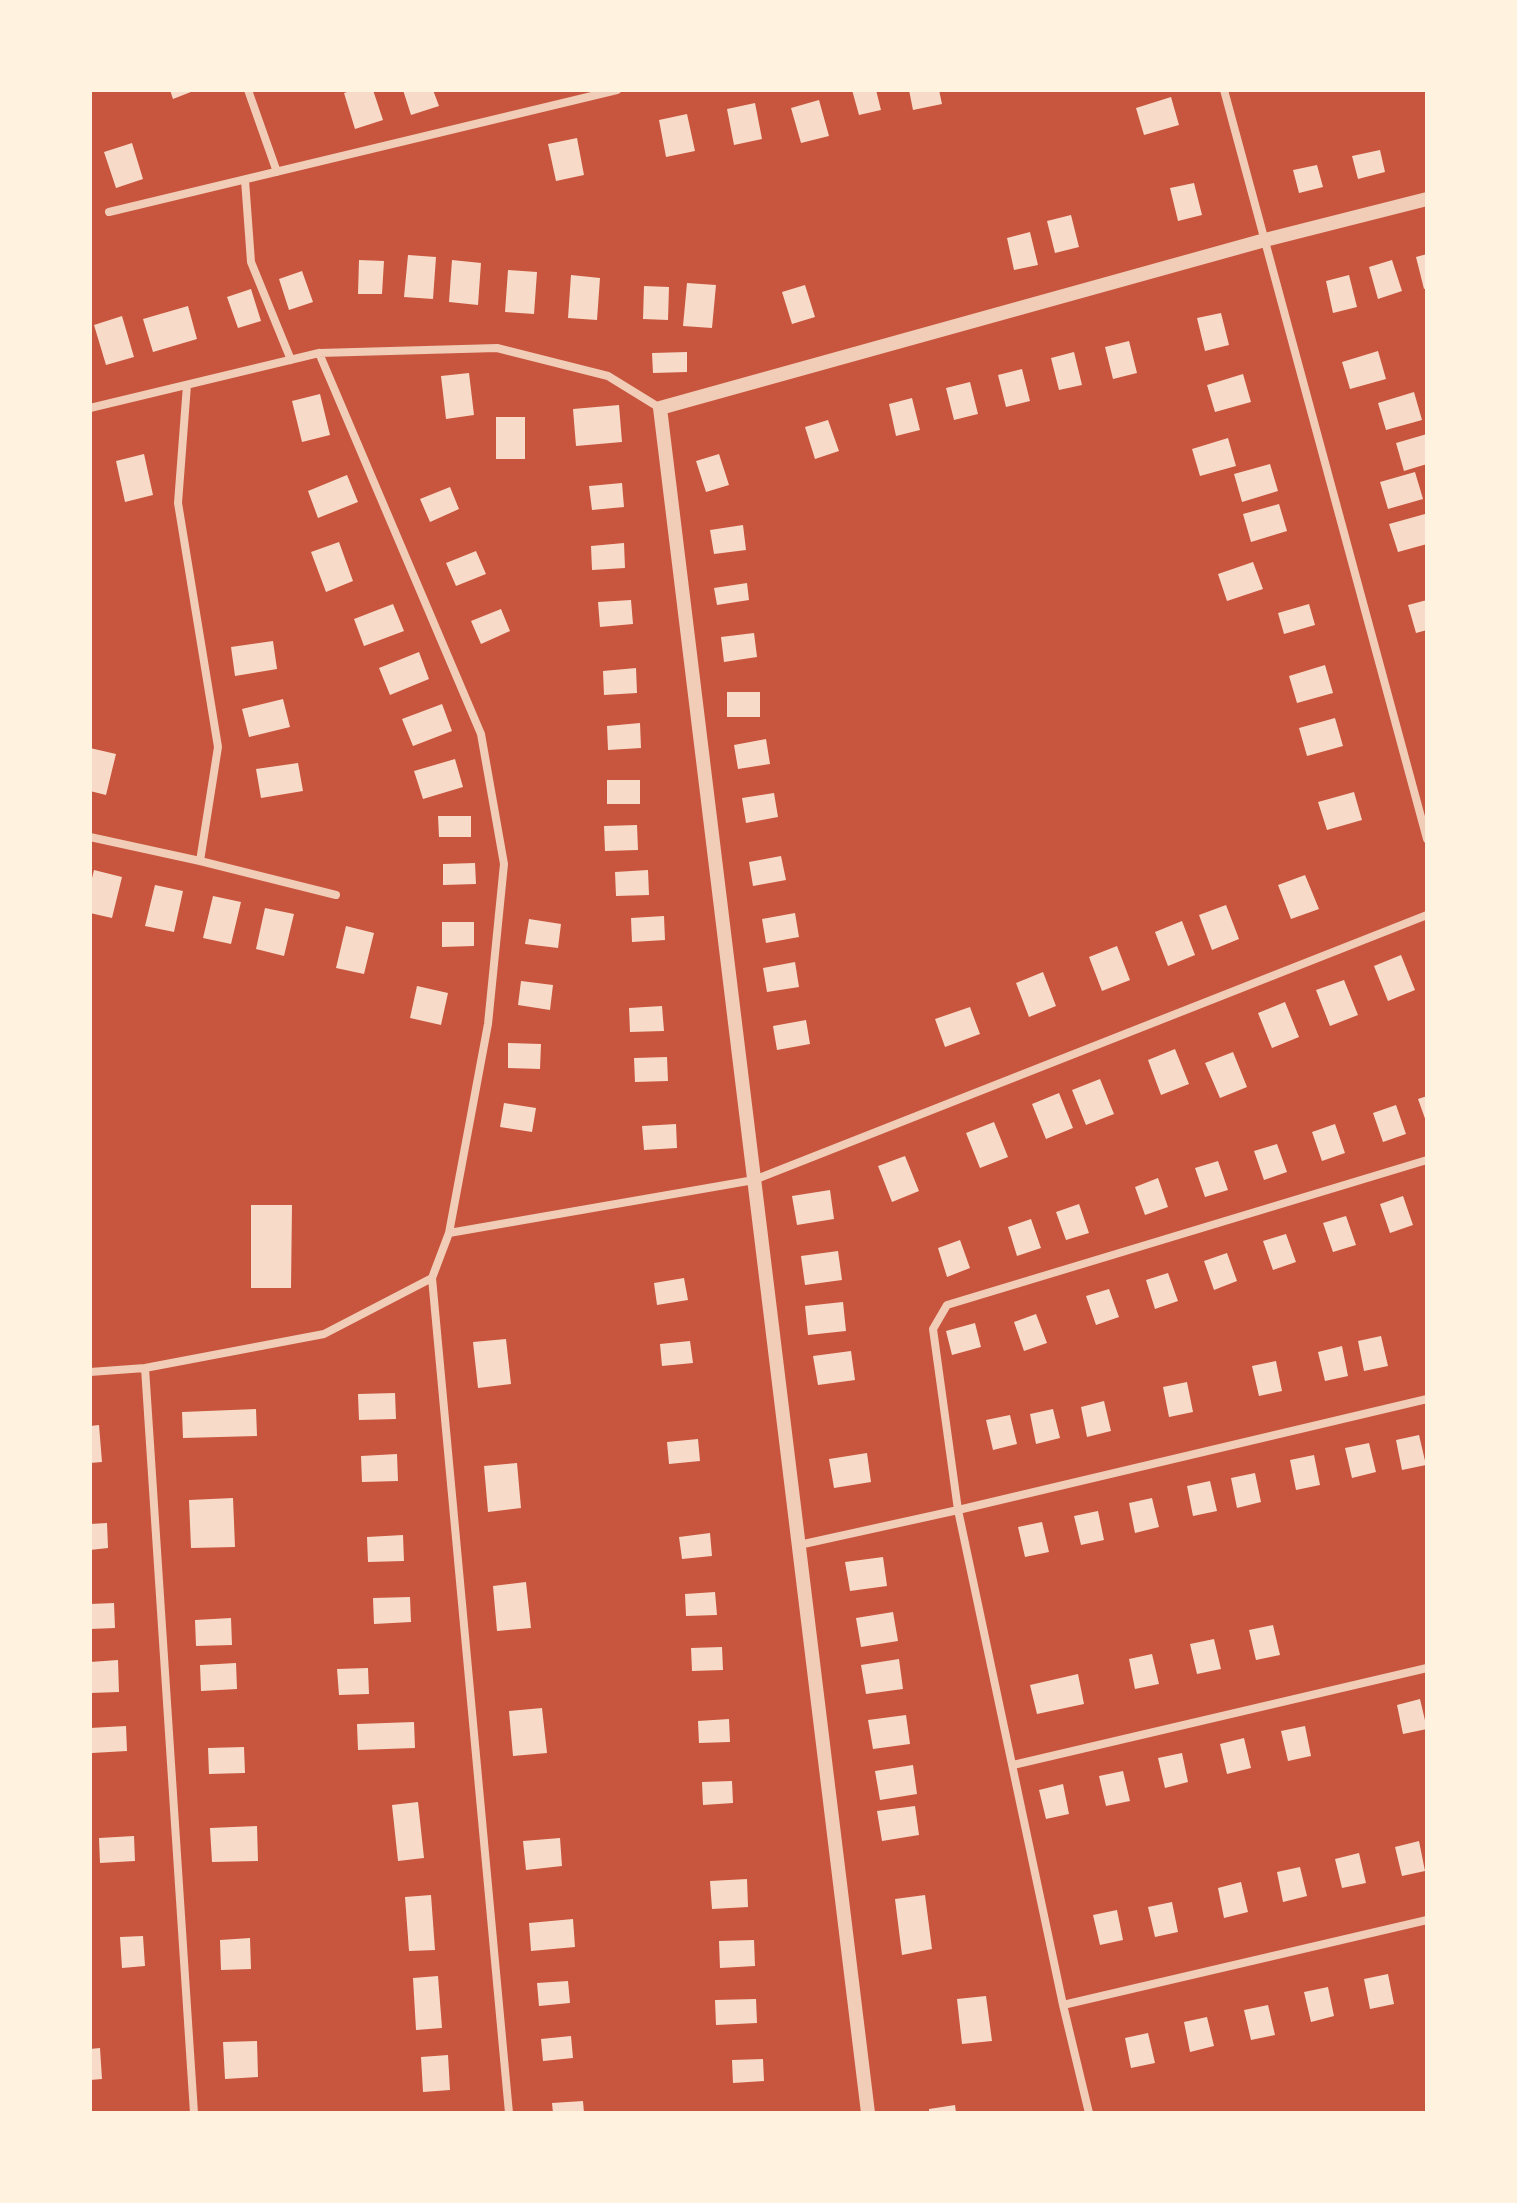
<!DOCTYPE html>
<style>
body{margin:0}
#map{position:relative;width:1517px;height:2203px;overflow:hidden;background:#c8553d;font-family:"Crimson Pro",serif}
canvas{display:block}
.frame{position:absolute;inset:0;border:92px solid #fff3e0;pointer-events:none}
</style>
<div id="map">
<canvas width="1517" height="2203"></canvas>
<div class="frame"></div>
</div>
<script>
const c = document.querySelector('canvas').getContext('2d');
c.lineJoin = 'round';
function fill(path, color) {
  c.fillStyle = color;
  c.fill(path, 'evenodd');
}
function shape(rows) {
  const path = new Path2D();
  for (const r of rows) {
    path.moveTo(r[0], r[1]);
    for (let i = 2; i < r.length; i += 2) path.lineTo(r[i], r[i + 1]);
  }
  return path;
}
function trace(path, color, width, dash) {
  c.strokeStyle = color;
  c.lineWidth = width;
  c.lineCap = dash ? 'butt' : 'round';
  c.setLineDash(dash || []);
  c.stroke(path);
}
fill(shape([
 [170,90,196,90,173,99],
 [354,90,373,90,383,120,355,129,344,93],
 [403,90,433,90,439,106,411,115],
 [852,90,876,90,881,110,859,115],
 [909,90,939,90,942,104,913,110],
 [1171,97,1179,125,1144,135,1136,108],
 [819,100,829,136,801,143,791,108],
 [755,103,762,139,734,145,727,109],
 [687,114,695,151,666,157,659,120],
 [577,138,584,175,556,181,548,144],
 [132,143,143,179,116,188,104,152],
 [1380,150,1385,172,1358,179,1352,156],
 [1317,165,1323,187,1299,193,1293,170],
 [1194,183,1202,215,1178,221,1170,188],
 [1071,215,1079,247,1055,253,1047,221],
 [1030,232,1038,265,1014,270,1007,238],
 [1427,254,1427,288,1424,289,1416,257],
 [408,255,436,257,433,299,404,297],
 [359,260,384,261,382,294,358,294],
 [452,260,481,263,478,305,449,302],
 [1392,260,1402,291,1378,299,1369,267],
 [508,270,537,272,534,314,505,312],
 [302,271,313,302,289,310,279,279],
 [571,275,600,278,597,320,568,318],
 [1349,275,1357,307,1333,313,1326,281],
 [687,283,716,285,712,328,683,326],
 [805,285,815,317,792,324,782,292],
 [644,286,669,287,668,320,643,319],
 [251,289,261,321,238,328,227,297],
 [188,306,197,339,153,352,143,319],
 [1221,313,1229,345,1205,351,1197,318],
 [122,316,134,357,106,365,94,325],
 [1129,341,1137,373,1113,379,1105,347],
 [1378,351,1386,379,1350,389,1342,362],
 [687,352,687,372,653,373,652,353],
 [1074,352,1082,385,1059,390,1051,358],
 [1022,369,1030,401,1006,407,998,375],
 [469,373,474,415,446,419,441,376],
 [1243,374,1251,402,1215,412,1207,385],
 [970,382,978,414,954,420,946,388],
 [1414,392,1422,420,1386,430,1378,403],
 [320,394,330,435,302,442,292,401],
 [912,398,920,430,896,436,889,404],
 [619,405,622,442,576,446,573,409],
 [496,417,525,417,525,459,496,459],
 [828,420,839,451,815,459,805,427],
 [1427,434,1427,464,1404,471,1396,443],
 [1228,438,1236,466,1200,476,1192,449],
 [144,454,153,495,125,502,116,461],
 [719,454,729,485,706,492,696,461],
 [1270,464,1278,491,1242,502,1234,474],
 [1415,472,1423,499,1388,509,1380,482],
 [347,475,358,502,318,518,308,491],
 [622,483,624,507,592,510,589,486],
 [450,487,459,509,430,522,420,499],
 [1279,504,1287,531,1251,542,1243,514],
 [1425,514,1427,544,1398,552,1389,524],
 [743,525,746,550,714,554,710,530],
 [339,542,353,581,326,592,311,552],
 [624,543,625,568,592,570,591,546],
 [476,551,486,574,456,586,446,563],
 [1253,562,1263,589,1227,601,1218,574],
 [747,583,749,600,717,605,714,588],
 [631,600,633,624,600,627,598,602],
 [1427,600,1427,630,1416,633,1408,605],
 [393,604,404,631,364,646,354,619],
 [1309,604,1315,625,1284,634,1278,613],
 [501,609,510,631,481,644,471,621],
 [754,633,757,657,724,662,721,637],
 [273,641,277,669,235,676,231,647],
 [419,652,429,679,390,695,379,668],
 [1325,665,1333,693,1297,703,1289,676],
 [636,668,637,693,604,695,603,671],
 [727,692,760,692,760,717,727,717],
 [283,699,290,727,249,737,242,709],
 [442,704,452,731,413,746,402,719],
 [1335,718,1343,746,1307,756,1299,728],
 [640,723,641,748,608,750,607,726],
 [766,739,770,764,738,769,734,745],
 [90,748,116,754,106,795,90,791],
 [455,759,463,787,423,799,414,771],
 [298,763,303,791,261,798,256,769],
 [607,780,640,780,640,804,607,804],
 [1354,792,1362,820,1327,830,1318,802],
 [774,793,778,817,746,823,742,798],
 [438,816,471,816,471,837,439,837],
 [637,825,638,850,605,851,604,826],
 [781,856,786,880,753,886,749,862],
 [475,863,476,884,443,885,443,864],
 [94,870,122,877,112,918,90,913,90,886],
 [648,870,649,895,616,896,615,872],
 [1305,875,1319,909,1291,919,1278,885],
 [155,885,183,891,174,932,145,926],
 [213,896,241,902,231,944,203,938],
 [1226,905,1239,939,1212,950,1199,915],
 [265,908,294,914,284,956,256,949],
 [795,913,799,937,766,943,762,919],
 [664,916,665,940,632,942,631,918],
 [529,919,561,924,558,948,525,944],
 [1182,921,1195,955,1168,966,1155,932],
 [442,922,474,922,474,946,442,947],
 [346,926,374,933,364,974,336,968],
 [1117,946,1130,980,1102,991,1089,957],
 [1401,955,1415,990,1388,1001,1374,966],
 [795,962,799,987,767,992,763,968],
 [1043,972,1056,1006,1029,1017,1016,983],
 [1344,980,1358,1015,1330,1026,1316,990],
 [521,981,553,985,550,1010,518,1005],
 [417,986,448,993,441,1025,410,1018],
 [1285,1002,1299,1037,1272,1048,1258,1013],
 [662,1006,664,1031,630,1032,629,1008],
 [970,1007,980,1034,945,1047,935,1019],
 [806,1020,810,1044,777,1050,773,1026],
 [508,1043,541,1044,540,1069,508,1068],
 [1175,1049,1189,1084,1161,1095,1148,1060],
 [1233,1052,1247,1087,1220,1098,1205,1063],
 [667,1057,668,1081,635,1082,634,1058],
 [1100,1079,1114,1114,1086,1125,1072,1090],
 [1059,1093,1073,1128,1046,1139,1032,1104],
 [1427,1096,1427,1124,1418,1099],
 [504,1103,536,1108,532,1132,500,1127],
 [1396,1105,1406,1134,1383,1142,1373,1113],
 [994,1122,1008,1157,980,1168,966,1133],
 [676,1124,677,1148,644,1150,642,1126],
 [1335,1124,1345,1153,1322,1161,1312,1132],
 [1277,1144,1287,1172,1264,1180,1254,1151],
 [905,1156,919,1191,892,1202,878,1166],
 [1218,1161,1228,1190,1205,1197,1195,1168],
 [1158,1178,1168,1207,1145,1215,1135,1187],
 [830,1190,834,1219,797,1225,792,1196],
 [1403,1196,1413,1225,1390,1233,1380,1204],
 [1079,1204,1089,1233,1066,1240,1056,1212],
 [251,1205,292,1205,291,1288,251,1288],
 [1346,1216,1356,1245,1333,1252,1323,1223],
 [1031,1219,1041,1248,1017,1256,1008,1227],
 [1286,1234,1296,1262,1273,1270,1263,1241],
 [960,1240,970,1268,947,1277,938,1248],
 [838,1251,842,1280,805,1285,801,1256],
 [1227,1253,1237,1281,1214,1290,1204,1261],
 [1168,1273,1178,1301,1155,1309,1146,1280],
 [684,1278,688,1300,657,1305,654,1283],
 [1109,1289,1119,1317,1096,1325,1086,1296],
 [843,1302,846,1331,808,1335,805,1306],
 [1036,1314,1047,1343,1024,1351,1014,1322],
 [975,1323,981,1347,952,1355,946,1331],
 [1381,1336,1388,1366,1364,1371,1358,1341],
 [506,1339,511,1384,478,1388,473,1342],
 [690,1341,693,1363,662,1366,660,1344],
 [1342,1346,1348,1376,1325,1381,1318,1352],
 [851,1351,855,1380,818,1385,813,1356],
 [1276,1361,1282,1391,1259,1396,1252,1366],
 [1187,1382,1193,1412,1169,1417,1163,1387],
 [395,1393,396,1419,359,1420,358,1394],
 [1104,1401,1111,1431,1087,1437,1081,1407],
 [256,1409,257,1436,183,1438,182,1412],
 [1053,1409,1060,1438,1036,1444,1030,1414],
 [1010,1415,1017,1444,993,1450,986,1420],
 [99,1425,102,1462,90,1463,90,1426],
 [1419,1435,1426,1465,1402,1470,1396,1440],
 [698,1439,700,1461,669,1464,667,1442],
 [1369,1443,1376,1472,1352,1478,1345,1448],
 [867,1453,871,1482,834,1488,829,1459],
 [397,1454,398,1481,362,1482,361,1456],
 [1314,1455,1320,1485,1296,1490,1290,1460],
 [517,1463,521,1508,488,1512,484,1466],
 [1255,1473,1261,1502,1237,1508,1231,1478],
 [1210,1481,1217,1511,1193,1516,1187,1486],
 [233,1498,235,1547,191,1548,189,1500],
 [1152,1498,1159,1527,1135,1533,1129,1503],
 [1098,1511,1104,1540,1081,1545,1074,1516],
 [1042,1522,1049,1552,1025,1557,1018,1527],
 [107,1523,108,1548,90,1550,90,1524],
 [710,1533,712,1556,682,1559,679,1537],
 [403,1535,404,1561,368,1562,367,1537],
 [883,1557,887,1586,850,1591,845,1562],
 [526,1582,531,1628,497,1631,493,1586],
 [715,1592,717,1615,686,1616,685,1594],
 [410,1597,411,1622,374,1624,373,1598],
 [114,1603,115,1628,90,1629,90,1604],
 [893,1612,898,1641,861,1647,856,1618],
 [231,1618,232,1645,196,1646,195,1620],
 [1273,1625,1280,1655,1256,1660,1249,1630],
 [1214,1639,1221,1669,1197,1674,1190,1644],
 [722,1647,723,1670,692,1671,691,1648],
 [1152,1654,1159,1684,1135,1689,1129,1659],
 [899,1659,903,1689,866,1694,861,1665],
 [118,1660,119,1692,90,1693,90,1662],
 [236,1663,237,1689,201,1691,200,1665],
 [368,1668,369,1694,339,1695,337,1669],
 [1078,1674,1084,1704,1037,1714,1030,1685],
 [1420,1699,1427,1729,1403,1734,1397,1705],
 [542,1708,547,1753,513,1756,509,1711],
 [906,1715,910,1744,873,1749,868,1720],
 [729,1719,730,1742,699,1743,698,1721],
 [414,1722,415,1748,358,1750,357,1724],
 [126,1726,127,1751,92,1753,90,1728],
 [1305,1726,1311,1756,1288,1761,1281,1731],
 [1244,1738,1251,1768,1227,1774,1220,1744],
 [244,1747,245,1773,209,1774,208,1748],
 [1182,1753,1188,1782,1165,1788,1158,1758],
 [913,1765,917,1794,880,1800,875,1771],
 [1123,1771,1130,1801,1106,1806,1099,1776],
 [732,1781,733,1803,703,1805,702,1782],
 [1063,1784,1069,1814,1046,1819,1039,1790],
 [418,1802,424,1858,398,1861,392,1805],
 [915,1806,919,1835,882,1841,877,1811],
 [257,1826,258,1861,212,1862,210,1828],
 [134,1836,135,1861,100,1863,99,1838],
 [560,1838,562,1866,526,1870,523,1841],
 [1419,1841,1425,1871,1402,1876,1395,1847],
 [1359,1853,1366,1883,1342,1888,1335,1859],
 [1300,1867,1307,1896,1283,1902,1277,1872],
 [747,1879,748,1907,712,1909,710,1881],
 [1241,1882,1248,1912,1224,1918,1218,1888],
 [431,1895,435,1950,409,1951,405,1897],
 [925,1895,932,1949,902,1955,895,1899],
 [1172,1902,1178,1932,1155,1937,1148,1907],
 [1117,1910,1123,1940,1100,1945,1093,1915],
 [573,1919,575,1947,531,1951,529,1923],
 [143,1936,145,1966,122,1968,120,1937],
 [250,1938,251,1969,221,1970,220,1940],
 [754,1940,755,1966,720,1968,719,1941],
 [1388,1974,1394,2004,1370,2009,1364,1979],
 [438,1976,442,2028,416,2030,413,1978],
 [568,1981,570,2003,539,2006,537,1983],
 [1328,1987,1334,2016,1311,2022,1304,1992],
 [986,1996,992,2041,962,2044,957,1999],
 [756,1999,757,2023,716,2025,715,2000],
 [1268,2005,1275,2035,1251,2040,1244,2010],
 [1207,2017,1214,2046,1190,2052,1184,2022],
 [1148,2033,1155,2063,1131,2068,1125,2038],
 [571,2036,573,2058,543,2061,541,2039],
 [257,2041,258,2077,225,2079,223,2042],
 [100,2048,102,2079,90,2080,90,2049],
 [448,2055,450,2090,423,2092,421,2057],
 [763,2059,764,2081,733,2083,732,2060],
 [583,2101,584,2113,553,2113,552,2103],
 [955,2105,956,2113,929,2113,929,2109]
]), '#f7dbc8');
trace(shape([
 [248,90,277,172],
 [1224,90,1427,839],
 [245,180,251,262,291,360],
 [109,212,617,90],
 [319,353,481,734,504,864,488,1024,449,1233],
 [187,385,178,503,218,747,200,861],
 [90,408,319,353,497,348,608,376,660,408],
 [90,837,200,861,336,895],
 [432,1278,509,2113],
 [145,1368,194,2113],
 [90,1372,145,1368,324,1334,432,1278,449,1233,754,1180,1427,915],
 [799,1545,958,1510,1427,1399],
 [1013,1765,1427,1668],
 [1063,2005,1427,1920],
 [1089,2113,1063,2005,958,1510,933,1329,947,1305,1427,1160]
]), '#f1ccb7', 8);
trace(shape([
 [868,2113,660,408,1265,240,1427,199]
]), '#f1ccb7', 14);
</script>
